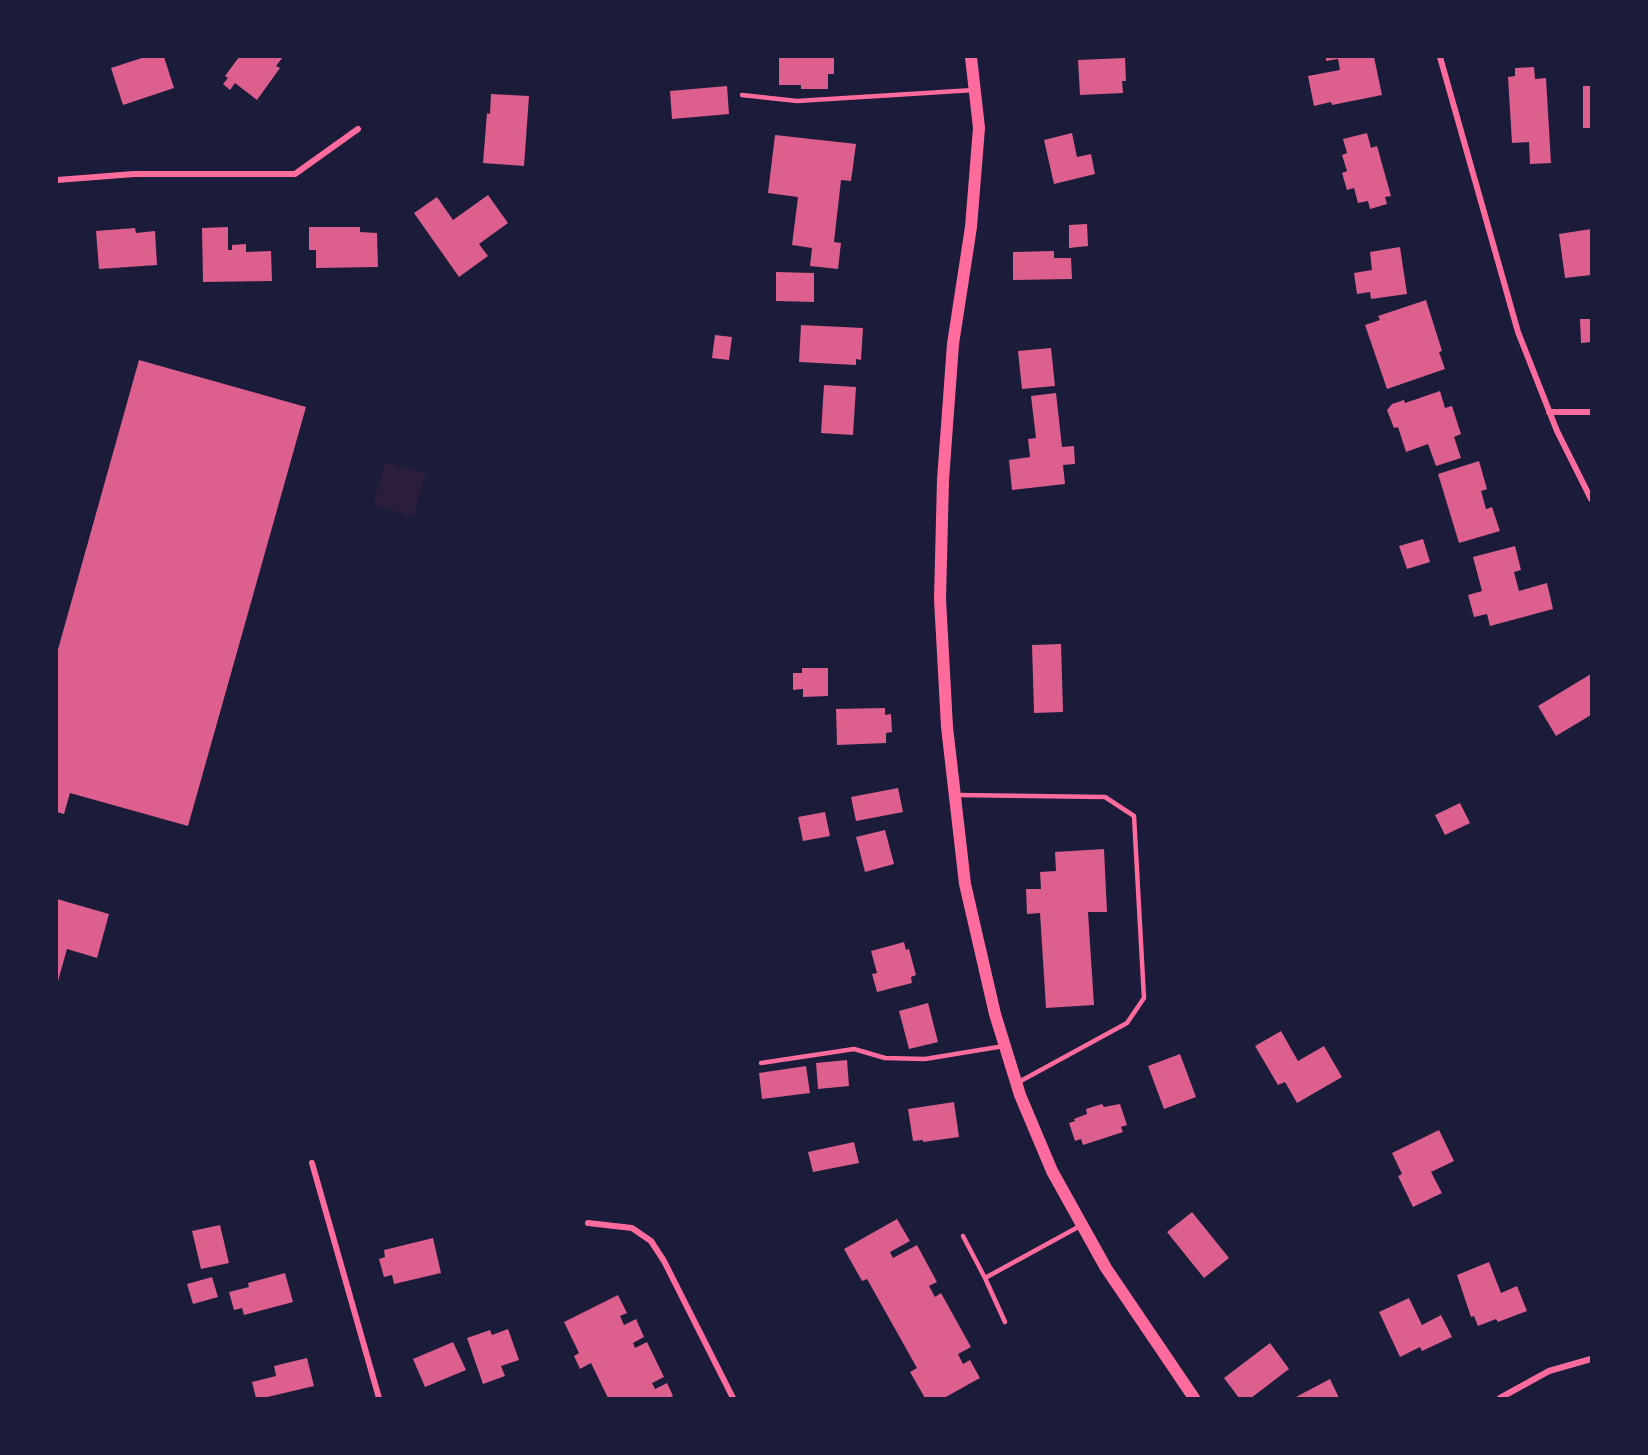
<!DOCTYPE html>
<style>
body{margin:0}
#map{position:relative;width:1648px;height:1455px;overflow:hidden;background:#1b1b3a;font-family:Karla,sans-serif}
canvas{display:block}
.frame{position:absolute;inset:0;border:58px solid #1b1b3a;pointer-events:none}
</style>
<div id="map">
<canvas width="1648" height="1455"></canvas>
<div class="frame"></div>
</div>
<script>
const c = document.querySelector('canvas').getContext('2d');
c.lineJoin = 'round';
function fill(path, color) {
  c.fillStyle = color;
  c.fill(path, 'evenodd');
}
function shape(rows) {
  const path = new Path2D();
  for (const r of rows) {
    path.moveTo(r[0], r[1]);
    for (let i = 2; i < r.length; i += 2) path.lineTo(r[i], r[i + 1]);
  }
  return path;
}
function trace(path, color, width, dash) {
  c.strokeStyle = color;
  c.lineWidth = width;
  c.lineCap = dash ? 'butt' : 'round';
  c.setLineDash(dash || []);
  c.stroke(path);
}
fill(shape([
 [385,462,426,473,413,516,373,505]
]), '#2a1e3b');
fill(shape([
 [145,57,164,57,174,88,123,105,111,68],
 [239,57,283,57,276,66,280,68,257,100,235,83,230,90,223,84,228,78,225,76],
 [779,57,834,58,834,74,828,74,828,89,801,89,801,85,779,85],
 [1326,57,1374,57,1382,95,1332,105,1331,102,1314,106,1308,76,1340,70,1338,59,1326,61],
 [1125,58,1126,81,1122,81,1123,93,1080,95,1078,60],
 [1534,67,1535,79,1546,78,1551,163,1530,164,1529,142,1512,143,1508,77,1515,76,1515,68],
 [727,86,729,114,672,119,670,91],
 [1583,86,1591,86,1591,128,1583,128],
 [491,94,529,96,524,166,483,163,487,113,490,114],
 [1072,133,1077,157,1091,154,1095,174,1054,184,1044,140],
 [1367,133,1371,148,1377,146,1391,196,1385,197,1387,204,1370,209,1368,201,1358,203,1354,188,1347,190,1342,173,1347,171,1342,155,1347,153,1343,139],
 [775,135,856,144,851,181,841,180,834,242,841,243,838,269,810,266,812,248,792,245,798,197,768,193],
 [488,195,508,223,479,244,488,256,459,277,414,213,437,197,453,220],
 [1087,224,1088,246,1069,248,1069,225],
 [228,227,228,250,232,250,232,245,246,244,246,252,271,251,272,281,203,282,202,228],
 [309,227,360,227,360,232,377,233,378,267,316,268,316,250,309,250],
 [135,228,136,233,155,231,157,265,99,269,96,231],
 [1591,229,1591,275,1565,278,1559,234],
 [1400,247,1407,294,1371,299,1370,292,1357,294,1354,273,1372,270,1370,252],
 [1054,251,1054,258,1071,258,1072,279,1013,280,1013,252],
 [776,272,814,273,814,302,776,301],
 [1426,300,1442,351,1439,352,1445,369,1387,389,1365,325,1380,320,1378,316],
 [1580,319,1591,319,1591,342,1581,343],
 [801,325,863,328,861,360,856,359,856,365,799,362],
 [715,335,732,337,729,360,712,358],
 [1051,348,1055,386,1022,389,1018,351],
 [139,360,306,407,188,826,70,793,64,814,57,812,57,653],
 [824,385,856,387,853,435,821,433],
 [1440,391,1445,408,1452,406,1461,434,1454,437,1461,458,1436,466,1428,444,1406,452,1398,427,1394,428,1387,410,1392,404,1404,400,1405,403],
 [1056,393,1062,447,1074,446,1075,464,1063,465,1065,484,1012,490,1009,460,1030,457,1028,439,1036,438,1031,396],
 [1479,461,1487,489,1481,491,1486,509,1492,507,1500,531,1459,543,1438,474],
 [1423,539,1430,562,1407,569,1399,546],
 [1515,546,1521,570,1514,572,1519,591,1547,583,1553,609,1490,626,1487,614,1474,617,1468,595,1482,591,1473,557],
 [1061,644,1063,712,1034,713,1032,645],
 [802,668,828,668,828,696,803,697,803,689,793,690,793,673,802,673],
 [1591,674,1591,715,1556,736,1538,706],
 [885,708,885,715,891,714,892,732,886,733,886,743,837,745,836,709],
 [898,788,903,812,856,821,851,797],
 [1460,803,1470,823,1445,835,1435,815],
 [825,812,830,836,803,841,798,817],
 [885,830,894,864,865,872,856,837],
 [1104,849,1107,912,1088,912,1094,1005,1046,1008,1040,913,1027,914,1026,889,1041,889,1040,872,1056,871,1055,852],
 [57,899,109,914,97,958,67,949,58,981],
 [904,942,906,950,909,949,916,975,911,977,912,983,877,992,872,974,877,973,871,951],
 [928,1003,938,1042,909,1049,899,1011],
 [1281,1031,1298,1061,1324,1046,1342,1077,1297,1103,1285,1082,1278,1085,1255,1046],
 [1180,1054,1196,1097,1164,1109,1148,1066],
 [847,1060,849,1086,818,1089,816,1063],
 [806,1066,810,1093,762,1099,759,1073],
 [954,1102,959,1137,923,1142,923,1140,913,1141,908,1109],
 [1102,1104,1104,1107,1120,1104,1127,1125,1121,1127,1123,1132,1083,1145,1081,1139,1075,1141,1069,1123,1075,1121,1074,1119,1087,1114,1086,1109],
 [1439,1130,1454,1161,1431,1172,1442,1193,1413,1207,1398,1176,1402,1174,1392,1153],
 [854,1142,859,1163,813,1172,808,1152],
 [1192,1212,1229,1258,1204,1278,1167,1232],
 [897,1219,910,1241,890,1252,893,1258,917,1245,937,1282,929,1286,935,1297,941,1293,971,1347,958,1354,963,1364,970,1360,980,1378,944,1398,925,1398,910,1372,917,1368,867,1279,862,1281,844,1249],
 [220,1225,229,1263,201,1269,192,1231],
 [433,1238,441,1273,394,1284,392,1275,384,1277,379,1259,385,1257,384,1250],
 [1489,1262,1501,1293,1517,1286,1527,1311,1498,1322,1496,1319,1478,1326,1474,1316,1471,1317,1457,1275],
 [285,1273,293,1302,244,1315,242,1308,234,1310,229,1292,249,1287,248,1283],
 [212,1277,218,1297,193,1304,187,1284],
 [618,1295,627,1313,620,1316,624,1325,636,1319,644,1337,633,1343,635,1348,647,1342,664,1377,652,1383,655,1389,667,1383,673,1396,669,1398,608,1398,591,1363,580,1369,574,1356,579,1353,564,1322],
 [1409,1298,1422,1325,1441,1315,1452,1337,1422,1351,1420,1347,1400,1357,1379,1312],
 [508,1329,519,1360,501,1366,505,1376,483,1384,467,1338,490,1330,492,1335],
 [453,1342,466,1370,425,1387,413,1359],
 [1270,1343,1289,1369,1251,1398,1239,1398,1224,1378],
 [307,1358,314,1386,263,1398,256,1398,252,1382,276,1376,274,1366],
 [1330,1379,1339,1398,1294,1398]
]), '#dd5f8e');
trace(shape([
 [742,95,797,101,974,90],
 [957,795,1105,797,1134,816,1144,998,1127,1023,1017,1083],
 [761,1063,854,1049,885,1058,925,1059,1004,1046],
 [963,1236,985,1278],
 [1005,1322,985,1278,1080,1226]
]), '#ff6b9d', 4.5);
trace(shape([
 [1440,57,1518,332,1557,431,1591,499],
 [57,180,134,174,295,174,358,129],
 [1549,412,1591,412],
 [312,1163,379,1398],
 [588,1223,632,1228,651,1241,664,1261,733,1398],
 [1500,1398,1549,1371,1591,1359]
]), '#ff6b9d', 6);
trace(shape([
 [971,57,979,128,971,227,953,344,943,480,940,599,947,727,965,884,995,1014,1020,1095,1052,1171,1106,1268,1194,1398]
]), '#ff6b9d', 12);
</script>
